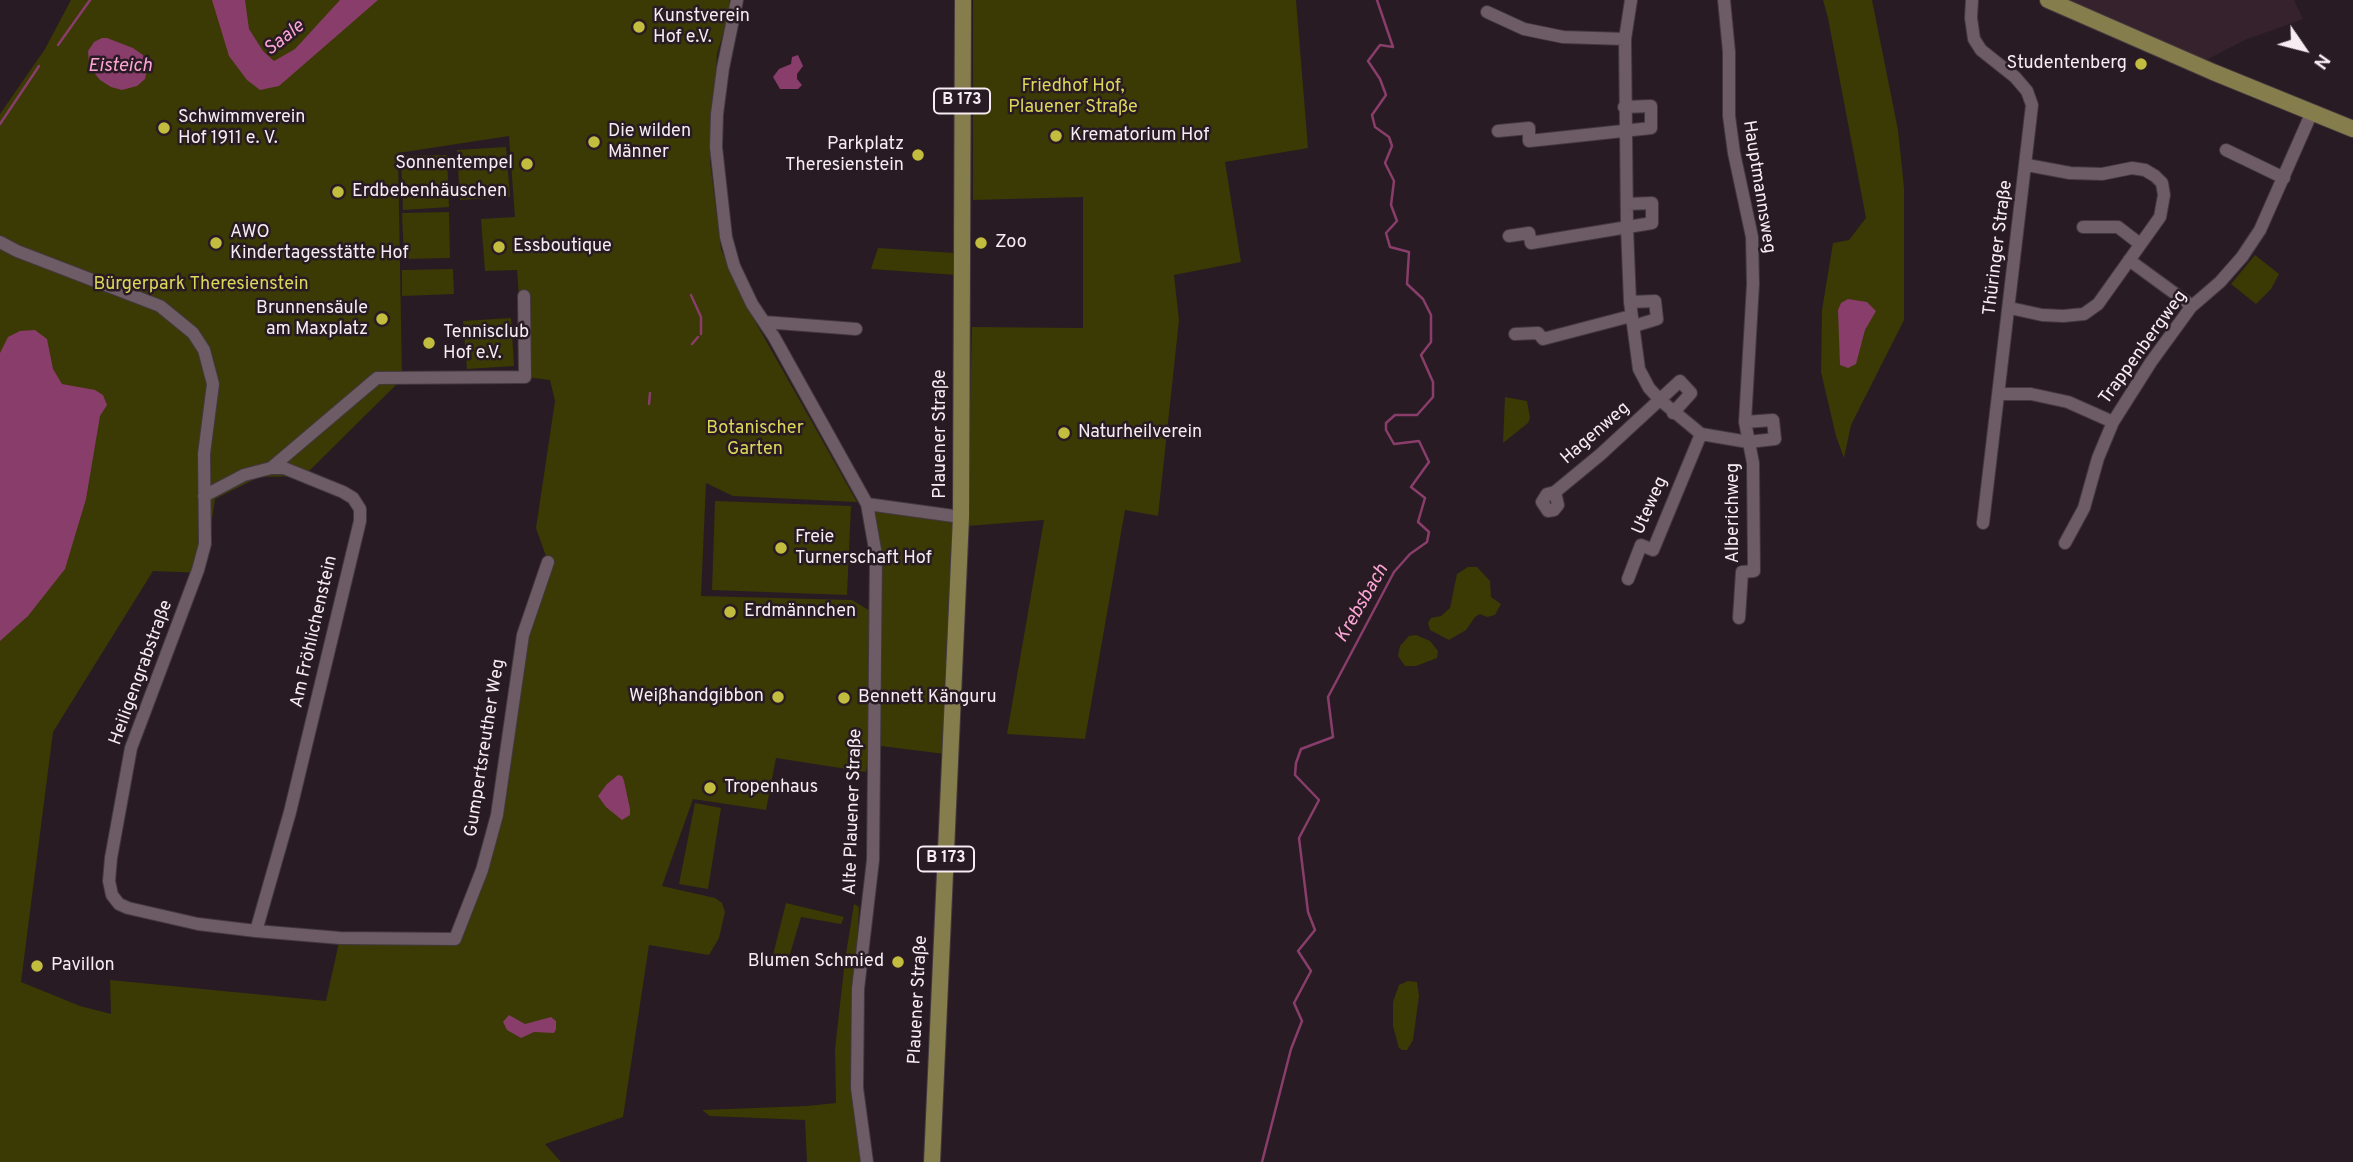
<!DOCTYPE html>
<meta charset="utf-8">
<style>
body{margin:0}
#map{position:relative;width:2353px;height:1162px;overflow:hidden;background:#291b23;font-family:Overpass,sans-serif}
canvas{display:block}
.north{position:absolute;left:2269px;top:14px;width:70px;height:70px;-webkit-text-stroke:5px #291b23;paint-order:stroke;rotate:125deg;font-size:19px;font-weight:700;line-height:28px;text-align:center;color:#f6ecf1}
.north::after{content:'';display:block;margin:auto;width:24px;height:32px;background:#f6ecf1;clip-path:polygon(50% 0,100% 100%,50% 72%,0 100%)}
</style>
<div id="map">
<canvas width="2353" height="1162"></canvas>
<div class="north">N</div>
</div>
<script>
const c = document.querySelector('canvas').getContext('2d');
c.lineJoin = 'round';
function fill(path, color) {
  c.fillStyle = color;
  c.fill(path, 'evenodd');
}
function shape(rows) {
  const path = new Path2D();
  for (const r of rows) {
    path.moveTo(r[0], r[1]);
    for (let i = 2; i < r.length; i += 2) path.lineTo(r[i], r[i + 1]);
  }
  return path;
}
function trace(path, color, width, dash) {
  c.strokeStyle = color;
  c.lineWidth = width;
  c.lineCap = dash ? 'butt' : 'round';
  c.setLineDash(dash || []);
  c.stroke(path);
}
function drawText(font, color, halo, rows, align = 'center') {
  c.font = font + ' Overpass,sans-serif';
  c.lineWidth = 5;
  c.setLineDash([]);
  c.textBaseline = 'middle';
  c.strokeStyle = halo;
  c.fillStyle = color;
  for (const [text, x, y, turn = 0] of rows) {
    c.save();
    c.translate(x, y);
    c.rotate((+turn || 0) * Math.PI / 180);
    c.textAlign = isNaN(turn) ? turn : align;
    if (halo) c.strokeText(text, 0, 0);
    c.fillText(text, 0, 0);
    c.restore();
  }
}
fill(shape([
 [2068,0,2294,0,2303,19,2245,40,2206,60]
]), '#36222d');
fill(shape([
 [71,0,729,0,730,10,717,54,710,162,721,249,747,307,857,502,733,496,706,483,701,596,852,600,872,612,871,735,866,772,776,758,766,810,693,799,662,886,715,898,722,903,725,912,719,938,709,955,649,945,623,1117,545,1144,561,1162,0,1162,0,114,45,49],
 [509,136,515,217,481,219,485,271,517,270,525,377,550,380,555,401,536,528,548,562,511,704,482,870,455,938,340,938,326,1001,110,980,111,1014,80,1006,21,982,53,732,153,571,204,573,215,499,259,477,304,476,402,379,398,153],
 [973,0,1296,0,1308,148,1225,162,1241,262,1174,275,1179,320,1158,516,1125,510,1085,739,1007,734,1044,520,967,526,972,327,1083,328,1083,197,973,200],
 [1823,0,1872,0,1898,130,1904,188,1904,320,1851,425,1844,458,1836,436,1821,372,1822,310,1833,243,1849,240,1866,218,1828,18],
 [506,147,510,197,460,200,457,150],
 [447,155,449,207,403,210,401,156],
 [449,212,450,258,404,259,402,213],
 [878,248,954,253,957,275,871,269],
 [2255,255,2279,274,2271,289,2256,304,2231,284],
 [453,269,454,294,402,296,402,270],
 [511,318,514,366,467,369,463,321],
 [1505,397,1527,401,1530,418,1528,423,1503,443],
 [715,501,851,506,847,595,712,590],
 [875,509,956,520,945,754,881,746],
 [1468,567,1477,567,1490,581,1491,597,1501,604,1495,615,1487,617,1480,614,1475,617,1466,630,1449,640,1430,630,1428,623,1431,618,1441,616,1450,608,1457,574],
 [1416,635,1430,641,1438,651,1437,658,1416,666,1405,666,1398,656,1400,646,1409,636],
 [695,803,721,808,708,889,679,884],
 [786,903,844,917,841,924,801,917,790,954,781,958,773,955],
 [854,904,859,907,852,1037,856,1130,862,1162,807,1162,805,1120,710,1116,702,1110,807,1106,836,1103,835,1049,845,960],
 [1408,981,1417,982,1419,996,1413,1040,1407,1050,1402,1050,1399,1048,1393,1026,1393,1002,1399,985]
]), '#3b3904');
fill(shape([
 [212,0,245,0,249,29,263,51,274,61,295,49,340,0,378,0,279,86,260,90,247,80,229,56],
 [102,38,107,38,133,48,143,55,147,70,145,79,137,86,122,90,111,87,100,80,92,70,89,64,88,51,94,42],
 [798,55,803,66,797,74,797,79,802,85,798,89,780,89,773,77,779,69,791,64,792,57],
 [1848,299,1867,302,1876,311,1865,330,1856,364,1848,368,1840,365,1838,310,1841,303],
 [35,330,47,339,53,369,62,384,95,390,103,395,107,405,100,416,86,499,65,569,28,616,0,641,0,353,8,337,20,331],
 [618,775,622,776,624,781,630,809,630,815,622,820,606,807,598,796,607,784],
 [509,1015,525,1024,551,1017,556,1021,556,1029,554,1033,534,1032,521,1038,507,1030,503,1022]
]), '#883d6a');
trace(shape([
 [58,45,90,0],
 [0,124,39,66],
 [691,295,701,317,701,334],
 [692,344,698,337],
 [649,404,650,393],
 [1262,1162,1291,1049,1302,1021,1294,1003,1311,971,1298,951,1315,930,1308,912,1299,838,1319,800,1295,775,1296,763,1301,749,1333,737,1328,697,1394,572,1410,554,1427,542,1429,532,1418,522,1425,498,1411,487,1429,462,1419,441,1394,444,1386,430,1386,423,1395,415,1417,415,1433,397,1433,382,1421,355,1431,342,1431,315,1423,299,1407,284,1409,252,1390,247,1386,233,1397,221,1391,205,1394,181,1385,163,1392,146,1389,137,1375,127,1372,115,1386,95,1380,79,1368,61,1380,45,1393,47,1377,0]
]), '#883d6a', 2.5);
const minor = shape([
 [737,0,723,68,717,114,716,147,726,237,734,266,752,304,774,337,867,504,876,555,873,860,858,989,857,1088,867,1162],
 [1631,0,1625,39,1627,227,1630,302,1639,369,1649,388,1660,400,1701,434,1748,442,1775,439,1773,420,1745,422],
 [1724,0,1729,52,1729,116,1734,153,1752,237,1753,284,1745,422,1753,463,1754,571,1742,572,1739,618],
 [1972,0,1971,18,1974,39,1981,50,2015,77,2027,91,2032,105,1983,523],
 [1487,12,1524,29,1563,37,1625,39],
 [1498,131,1529,128,1529,141,1651,128,1651,106,1624,107],
 [2226,150,2284,178],
 [2083,227,2118,227,2140,244],
 [1509,236,1529,233,1531,243,1652,223,1652,203,1627,204],
 [0,242,17,251,160,306,193,333,204,350,213,384,204,454,205,544,198,570,131,748,111,858,109,881,112,895,119,904,128,908,198,924,256,931,340,938,455,939,482,870,497,815,523,635,548,562],
 [2129,260,2192,306],
 [1630,302,1655,301,1657,319,1634,326],
 [2010,308,2042,315,2063,316,2084,314,2098,304,2160,217,2164,195,2162,183,2155,176,2145,170,2132,168,2102,174,2070,173,2027,165],
 [764,322,856,329],
 [1515,334,1538,333,1543,339,1631,316],
 [2000,394,2031,394,2068,402,2113,422],
 [271,468,377,378,525,377,524,296],
 [1555,492,1558,505,1554,510,1548,511,1542,502,1547,494,1555,492,1601,454,1680,381,1691,393,1673,413],
 [204,496,244,475,271,468,284,468,343,492,353,498,360,509,360,521,290,812,256,931],
 [867,504,961,517],
 [2065,543,2084,508,2098,458,2113,422,2151,362,2191,307,2220,282,2242,257,2260,230,2312,112],
 [1628,579,1641,545,1653,550,1701,434]
]);
const major = shape([
 [2048,0,2213,72,2353,129],
 [932,1162,961,517,963,0]
]);
trace(minor, '#43383e', 14);
trace(major, '#43383e', 18);
trace(minor, '#6d5b65', 12);
trace(major, '#867d4d', 16);
for (const [x, y, r, color] of [
 [639,27,7,"#c3bd3f"],
 [2141,64,7,"#c3bd3f"],
 [164,128,7,"#c3bd3f"],
 [1056,136,7,"#c3bd3f"],
 [594,142,7,"#c3bd3f"],
 [918,155,7,"#c3bd3f"],
 [527,164,7,"#c3bd3f"],
 [338,192,7,"#c3bd3f"],
 [216,243,7,"#c3bd3f"],
 [981,243,7,"#c3bd3f"],
 [499,247,7,"#c3bd3f"],
 [382,319,7,"#c3bd3f"],
 [429,343,7,"#c3bd3f"],
 [1064,433,7,"#c3bd3f"],
 [781,548,7,"#c3bd3f"],
 [730,612,7,"#c3bd3f"],
 [778,697,7,"#c3bd3f"],
 [844,698,7,"#c3bd3f"],
 [710,788,7,"#c3bd3f"],
 [898,962,7,"#c3bd3f"],
 [37,966,7,"#c3bd3f"]
]) {
  const dot = new Path2D();
  dot.arc(x, y, r, 0, 2 * Math.PI);
  c.fillStyle = color;
  c.fill(dot);
  trace(dot, '#291b23', 2.5);
}
for (const [x, y, w] of [
 [962,101,56],
 [946,859,56]
]) {
  const box = new Path2D();
  box.roundRect(x - w / 2, y - 12.5, w, 25, 5);
  c.fillStyle = '#291b23';
  c.fill(box);
  trace(box, '#f6ecf1', 2);
}
drawText('bold 16px', '#f6ecf1', null, [
 ["B 173",962,101],
 ["B 173",946,859]
]);
drawText('18px', '#f6ecf1', '#291b23', [
 ["Kunstverein",653,17],
 ["Hof e.V.",653,38],
 ["Studentenberg",2127,64,"right"],
 ["Schwimmverein",178,118],
 ["Hof 1911 e. V.",178,139],
 ["Die wilden",608,132],
 ["Männer",608,153],
 ["Krematorium Hof",1070,136],
 ["Parkplatz",904,145,"right"],
 ["Theresienstein",904,166,"right"],
 ["Sonnentempel",513,164,"right"],
 ["Erdbebenhäuschen",352,192],
 ["AWO",230,233],
 ["Kindertagesstätte Hof",230,254],
 ["Zoo",995,243],
 ["Essboutique",513,247],
 ["Brunnensäule",368,309,"right"],
 ["am Maxplatz",368,330,"right"],
 ["Tennisclub",443,333],
 ["Hof e.V.",443,354],
 ["Naturheilverein",1078,433],
 ["Freie",795,538],
 ["Turnerschaft Hof",795,559],
 ["Erdmännchen",744,612],
 ["Weißhandgibbon",764,697,"right"],
 ["Bennett Känguru",858,698],
 ["Tropenhaus",724,788],
 ["Blumen Schmied",884,962,"right"],
 ["Pavillon",51,966]
], 'left');
drawText('18px', '#ddd759', '#291b23', [
 ["Friedhof Hof,",1073,87],
 ["Plauener Straße",1073,108],
 ["Bürgerpark Theresienstein",201,285],
 ["Botanischer",755,429],
 ["Garten",755,450]
]);
drawText('18px', '#f6ecf1', '#291b23', [
 ["Hauptmannsweg",1758,187,81],
 ["Thüringer Straße",1999,248,-83],
 ["Trappenbergweg",2144,348,-54],
 ["Plauener Straße",941,434,-90],
 ["Hagenweg",1596,434,-41],
 ["Uteweg",1651,506,-66],
 ["Alberichweg",1734,513,-90],
 ["Am Fröhlichenstein",315,632,-77],
 ["Heiligengrabstraße",142,673,-70],
 ["Gumpertsreuther Weg",486,748,-81],
 ["Alte Plauener Straße",854,812,-88],
 ["Plauener Straße",919,1000,-87]
]);
drawText('italic 19px', '#fda6d6', '#291b23', [
 ["Saale",285,39,-38],
 ["Eisteich",120,67],
 ["Krebsbach",1363,604,-60]
]);
</script>
